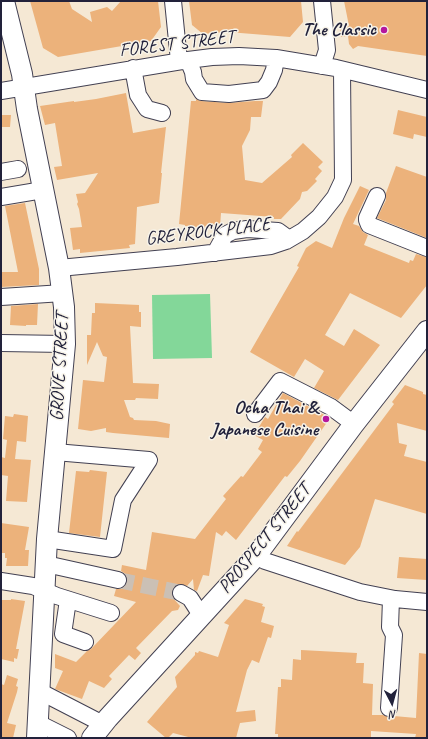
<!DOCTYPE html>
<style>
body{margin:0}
#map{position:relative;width:428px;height:739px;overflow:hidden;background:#f5e8d4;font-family:Caveat,sans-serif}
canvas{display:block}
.frame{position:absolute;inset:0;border:2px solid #22223b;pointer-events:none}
.north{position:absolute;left:372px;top:683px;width:40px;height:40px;-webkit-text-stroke:3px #f7f3e8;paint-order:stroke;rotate:174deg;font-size:11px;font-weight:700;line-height:16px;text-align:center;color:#22223b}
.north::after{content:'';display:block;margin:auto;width:14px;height:18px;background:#22223b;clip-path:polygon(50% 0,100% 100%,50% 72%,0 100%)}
</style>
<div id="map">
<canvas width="428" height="739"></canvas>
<div class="frame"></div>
<div class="north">N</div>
</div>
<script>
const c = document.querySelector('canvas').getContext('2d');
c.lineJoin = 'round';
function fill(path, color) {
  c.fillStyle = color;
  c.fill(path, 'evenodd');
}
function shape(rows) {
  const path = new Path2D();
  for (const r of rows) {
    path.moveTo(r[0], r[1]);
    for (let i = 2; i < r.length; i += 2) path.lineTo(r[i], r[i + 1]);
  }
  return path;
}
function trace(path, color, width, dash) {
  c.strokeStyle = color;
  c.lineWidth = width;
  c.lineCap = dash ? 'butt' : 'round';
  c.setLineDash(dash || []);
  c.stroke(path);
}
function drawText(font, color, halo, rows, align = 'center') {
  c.font = font + ' Caveat,sans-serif';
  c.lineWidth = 3;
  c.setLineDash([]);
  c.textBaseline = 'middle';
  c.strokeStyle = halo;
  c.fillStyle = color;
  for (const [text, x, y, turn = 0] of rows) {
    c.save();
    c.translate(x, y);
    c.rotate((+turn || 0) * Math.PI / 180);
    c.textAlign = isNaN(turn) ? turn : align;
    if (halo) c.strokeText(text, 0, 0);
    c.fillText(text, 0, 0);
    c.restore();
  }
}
fill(shape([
 [210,294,212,358,153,359,152,295]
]), '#83d799');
fill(shape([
 [30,1,69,1,72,9,92,22,90,12,107,7,112,11,121,1,158,1,161,27,151,41,58,57,43,48],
 [189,1,301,1,303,22,290,37,228,32,203,34,192,25],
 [344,1,427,1,427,56,358,46,353,49,349,44,348,36,341,37,340,28,349,26],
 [126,93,133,133,166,127,161,173,162,173,159,203,137,207,135,244,129,245,130,248,80,253,80,249,73,250,70,228,82,227,79,209,77,204,78,202,76,194,85,193,98,173,57,180,54,167,62,166,55,123,45,125,40,106,74,101,74,102,96,99],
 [196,99,201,101,228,103,255,101,263,101,261,117,251,117,250,130,242,146,245,180,262,183,292,157,291,155,303,143,323,162,318,167,322,171,315,179,317,181,307,191,302,192,300,199,281,219,274,219,274,217,221,213,220,227,218,229,185,226,185,225,179,224,191,101,196,101],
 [398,110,427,117,427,137,414,134,413,139,393,134],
 [1,115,11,115,10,127,1,127],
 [396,166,427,177,427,238,377,218,386,200,386,193],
 [360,186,369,190,353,224,359,226,363,232,368,235,364,245,409,263,410,260,413,261,416,254,427,257,427,285,401,318,350,293,325,335,344,346,354,329,380,345,338,400,314,388,324,371,305,359,294,377,250,352,299,267,297,266,306,248,316,241,332,248,344,218],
 [25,203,39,269,39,285,1,287,1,272,18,272,5,206],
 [95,303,139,305,139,312,141,312,141,327,130,326,133,383,159,384,158,399,136,398,135,400,124,400,130,417,133,418,134,420,156,421,170,424,169,438,113,433,106,432,106,428,91,431,78,429,83,380,104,382,107,357,103,356,97,342,87,365,87,335,91,335,92,313,95,313],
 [38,304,37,325,26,325,26,326,10,325,11,306],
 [405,385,423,392,423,394,427,395,427,431,397,423,399,443,407,445,404,456,427,462,427,514,375,499,360,547,345,565,287,546,297,531,298,532,394,404,392,402],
 [283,393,330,418,300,461,287,477,285,476,236,540,226,531,222,536,216,532,209,576,203,575,197,591,194,590,193,579,187,586,180,584,176,585,173,588,172,594,173,598,180,606,178,610,172,611,136,648,141,653,135,660,129,655,109,676,112,679,104,688,89,681,82,699,55,689,63,671,55,668,55,654,76,662,87,651,91,649,136,602,114,596,116,589,121,589,125,586,127,582,127,577,124,573,121,571,122,565,146,570,152,532,195,539,226,499,223,496,241,476,243,477,262,452,258,449,263,440,254,435,265,417,268,419],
 [14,414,28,416,26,442,17,441,15,459,31,460,27,502,6,501,8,476,1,475,1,457,5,458,7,440,3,439,5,416,13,417],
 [90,470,107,472,100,537,69,533,76,471,89,472],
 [1,523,29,527,25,550,29,550,28,566,6,566,7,558,5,558,5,553,1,553],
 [399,557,427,559,427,580,397,578],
 [11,599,25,601,16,649,19,649,17,659,14,658,14,662,1,659,1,600,11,600],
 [245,599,263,604,262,606,265,607,261,622,274,626,271,638,268,637,259,663,252,660,247,670,236,712,255,710,256,721,240,723,236,738,192,738,173,733,168,738,166,738,147,722,177,687,175,677,195,655,195,652,198,653,199,651,218,657,229,625,224,623],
 [301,650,357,653,356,663,364,663,363,683,373,684,372,715,383,715,389,717,394,716,416,718,419,653,427,654,427,738,415,738,416,734,371,731,371,738,278,738,278,734,275,734,278,687,281,687,281,679,292,680,293,659,301,660],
 [7,675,18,679,16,686,18,687,17,692,7,723,16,725,13,738,1,738,1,684,4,685]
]), '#ecb27b');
trace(shape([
 [118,580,181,593]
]), '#cbc0b5', 16, [16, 8]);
const minor = shape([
 [173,1,179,61],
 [322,1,327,50,322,66],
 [188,60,193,72,194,79,202,92,229,94,263,90,269,82,274,70,276,58],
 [133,68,138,95,147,109,162,113],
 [1,91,188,60,212,57,239,56,276,58,336,68,427,90],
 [1,172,18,169],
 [377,196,367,218,367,220,369,225,427,248],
 [1,197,43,190],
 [215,253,225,235,233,231,247,229,278,231,289,239],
 [59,268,177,257,271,246,286,241,303,231,319,217,335,197,343,180,342,70],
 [1,297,63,293],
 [1,343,65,344],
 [255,414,280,381,331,407,354,424],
 [47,539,113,549,123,500,149,460,55,452],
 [256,556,265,561,360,592,395,599,427,602],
 [46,564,118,580],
 [1,581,33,586,57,596,111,613],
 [181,593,190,598,201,615],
 [68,600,63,634,85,642],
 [39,691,103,724],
 [389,708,394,635,390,627,391,599],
 [38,723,68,738]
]);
const major = shape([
 [4,1,22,74,27,109,59,268,64,307,65,344,47,539,37,738],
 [92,738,108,718,256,556,354,424,427,331]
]);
trace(minor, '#424052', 18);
trace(major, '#424052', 22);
trace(minor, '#fff', 16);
trace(major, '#fff', 20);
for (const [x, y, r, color] of [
 [384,30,4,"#b5179e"],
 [326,419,4,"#b5179e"]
]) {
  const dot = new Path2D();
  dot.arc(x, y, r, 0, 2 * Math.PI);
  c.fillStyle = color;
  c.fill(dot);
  trace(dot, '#f7f3e8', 1.5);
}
drawText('bold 19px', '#22223b', '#f7f3e8', [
 ["The Classic",376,30],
 ["Ocha Thai &",318,408],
 ["Japanese Cuisine",318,430]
], 'right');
drawText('19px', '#22223b', '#f7f3e8', [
 ["FOREST STREET",177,44,-7],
 ["GREYROCK PLACE",208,232,-7],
 ["GROVE STREET",60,367,-87],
 ["PROSPECT STREET",265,539,-51]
]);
</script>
